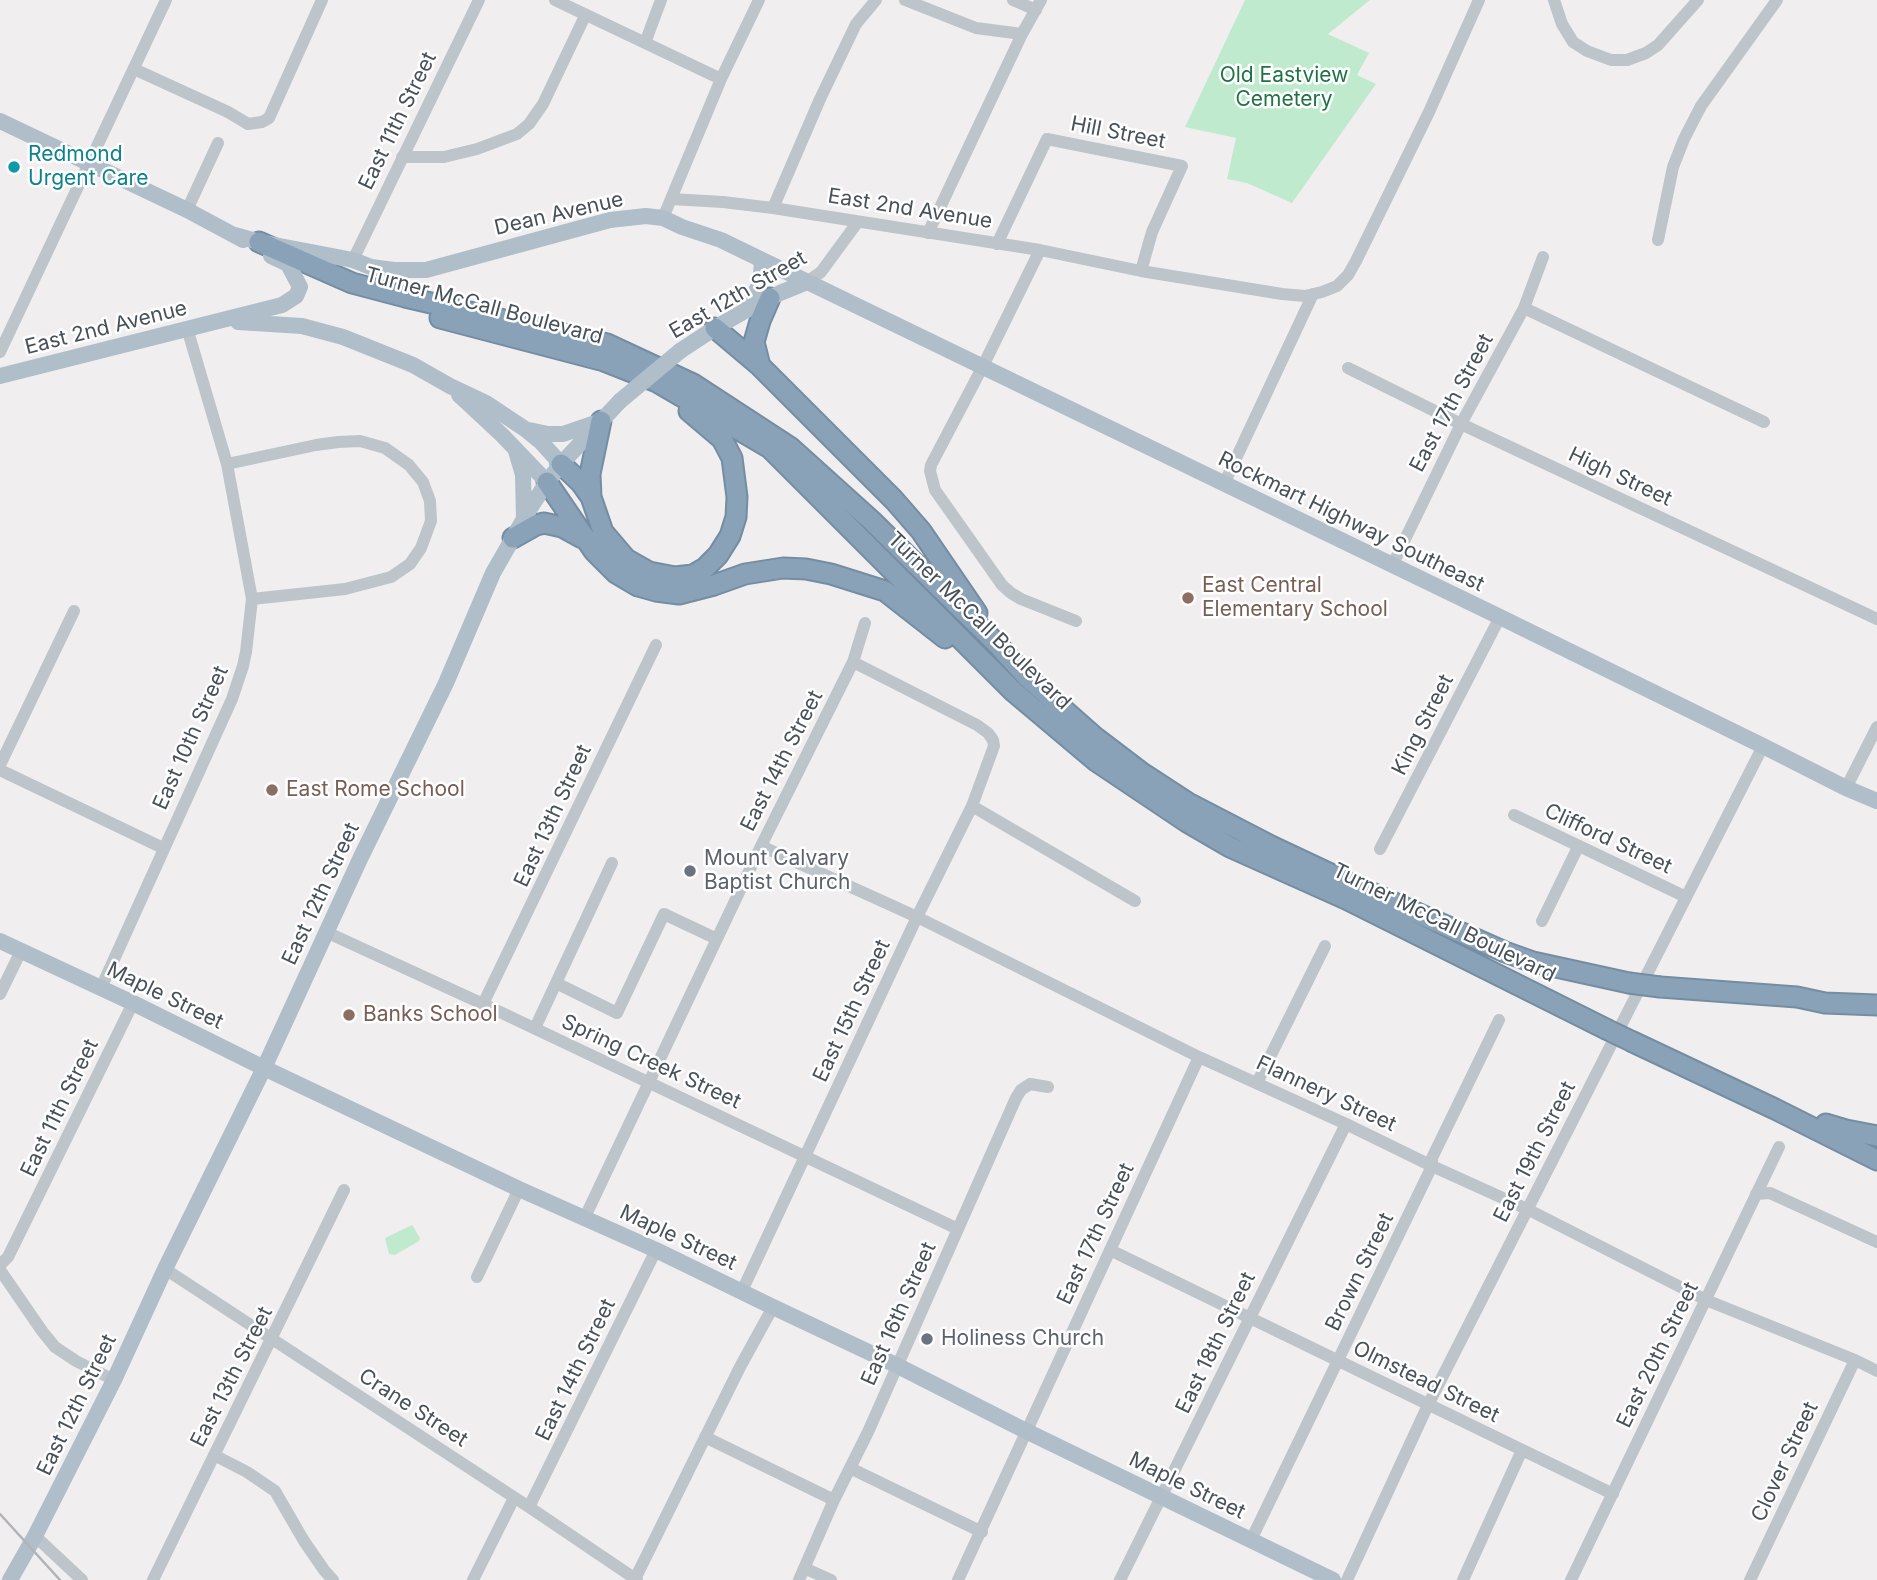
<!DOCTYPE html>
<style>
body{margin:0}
canvas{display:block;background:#f0eeee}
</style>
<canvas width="1877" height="1580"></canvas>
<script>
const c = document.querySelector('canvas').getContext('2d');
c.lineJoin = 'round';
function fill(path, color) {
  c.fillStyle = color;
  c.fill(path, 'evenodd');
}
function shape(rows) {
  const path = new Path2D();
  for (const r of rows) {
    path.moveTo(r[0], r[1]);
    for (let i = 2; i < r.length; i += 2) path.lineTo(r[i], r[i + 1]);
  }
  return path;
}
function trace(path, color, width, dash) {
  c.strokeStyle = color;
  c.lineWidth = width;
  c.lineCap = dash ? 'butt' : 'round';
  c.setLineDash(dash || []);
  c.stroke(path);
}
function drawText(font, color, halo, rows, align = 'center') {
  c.font = font + ' Inter,sans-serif';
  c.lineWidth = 5;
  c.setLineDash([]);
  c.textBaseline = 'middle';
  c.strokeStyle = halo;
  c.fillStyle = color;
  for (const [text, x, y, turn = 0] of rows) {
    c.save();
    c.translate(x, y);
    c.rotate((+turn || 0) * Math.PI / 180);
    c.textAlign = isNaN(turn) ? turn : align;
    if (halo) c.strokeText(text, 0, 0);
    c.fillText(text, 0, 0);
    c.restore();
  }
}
fill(shape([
 [1245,0,1370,0,1328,34,1369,53,1357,75,1376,84,1292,203,1247,183,1227,179,1236,138,1185,127],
 [412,1225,420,1238,419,1241,395,1255,389,1254,385,1238]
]), '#c0eace');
const highway = shape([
 [259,242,352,283,405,297,607,344,693,384,791,448,872,521,999,646,1028,678,1096,738,1142,773,1188,803,1271,846,1356,886,1505,952,1533,962,1629,983],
 [440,318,604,361,657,382,770,448,1014,692,1096,761,1187,822,1230,847,1346,899,1606,1029],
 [715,328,760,366,894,500,921,531,977,613],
 [760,366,754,342,760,321,770,298],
 [601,421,590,474,591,497,603,532,626,559,649,572,675,577,693,575,705,568,718,555,730,536,736,517,737,497,732,458,722,439,689,411],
 [561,464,581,483,591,497],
 [547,482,594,551,616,573,638,586,656,591,679,594,714,585,745,574,783,568,806,569,831,574,885,591,945,638],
 [513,538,536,525,544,523,562,527,582,538],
 [1660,987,1797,997,1825,1003,1877,1005],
 [1633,1042,1775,1109,1877,1160],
 [1826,1124,1846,1130,1877,1136]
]);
trace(highway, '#758da3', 23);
trace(shape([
 [555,0,721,79],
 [905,0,976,28,1022,34],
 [1013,0,1036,10],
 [1554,0,1562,24,1573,42,1587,51,1611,60,1627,60,1646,53,1658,45,1698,0],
 [645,43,661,0],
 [134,69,228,112,248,124,262,122,269,118,322,0],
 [402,157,444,157,477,149,517,134,529,124,543,104,585,16],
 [671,199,723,202,773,208,1040,250,1141,271,1282,294,1305,296,1322,292,1337,286,1348,275,1356,261,1429,112,1479,0],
 [773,208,820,99,856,24,876,0],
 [187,210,218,143],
 [663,218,721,79,759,0],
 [928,233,1022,34,1041,0],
 [1658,240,1673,167,1684,139,1701,106,1777,0],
 [997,244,1047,139,1182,166,1152,232,1141,271],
 [1040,250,983,366,931,465,930,471,935,490,1002,585,1011,593,1021,599,1076,621],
 [353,260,479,0],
 [807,282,821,272,857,223],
 [1524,308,1764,422],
 [0,352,166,0],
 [1348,368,1461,424,1877,619],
 [227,464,316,445,338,442,360,441,385,448,409,465,423,482,430,501,431,521,421,548,410,564,391,577,345,589,252,599],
 [1224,484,1313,294],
 [1392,566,1461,424,1524,308,1543,257],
 [0,765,74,611],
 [0,770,163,848],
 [1846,788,1877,727],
 [972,806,1135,901],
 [1514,815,1686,897],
 [761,846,917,917,1199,1057,1346,1124,1432,1166,1527,1209,1706,1300,1855,1360,1877,1371],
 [1380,849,1500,617],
 [1542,921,1578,847],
 [326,932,483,1004,958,1229],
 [556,983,617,1013,664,914,717,939],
 [101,988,232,699,243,666,246,652,252,599,227,464,187,328],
 [0,994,21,951],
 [483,1004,656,645],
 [535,1028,612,863],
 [1257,1083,1325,946],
 [1756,1194,1770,1193,1877,1242],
 [585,1217,761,846,853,662,865,623],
 [1110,1250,1613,1494],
 [0,1265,8,1257,133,1003],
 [165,1269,529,1507,637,1580],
 [0,1270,42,1331,55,1347,76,1361,114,1380],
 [477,1277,519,1189],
 [742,1291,917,917,972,806,994,746,993,740,988,733,977,725,853,662],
 [705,1437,834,1500],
 [214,1455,247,1472,275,1491,304,1541,324,1570,333,1580],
 [850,1468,982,1532],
 [529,1507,656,1250],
 [35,1536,82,1580],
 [1251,1540,1432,1166,1432,1158,1499,1020],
 [804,1568,831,1580],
 [635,1579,740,1367,773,1307],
 [153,1580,344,1190],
 [473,1580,514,1498],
 [799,1580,834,1500,868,1432,1016,1098,1021,1090,1030,1084,1048,1087],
 [958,1580,1199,1057],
 [1120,1580,1346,1124],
 [1347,1580,1428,1405,1763,746],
 [1463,1580,1522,1450],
 [1571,1580,1779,1147],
 [1750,1580,1855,1360]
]), '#bdc5cb', 12);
trace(shape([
 [0,121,187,210,243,240],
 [235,235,259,242,353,260,371,267,394,270,426,270,610,220,646,216,663,218,682,227,721,240,758,258,1500,617,1763,746,1846,788,1877,801],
 [745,310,760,284,762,263,758,258],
 [238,322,302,326,343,337,413,365,450,386,486,403,525,429,541,442,561,464],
 [680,351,715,328,743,312,780,293,807,282],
 [0,376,282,305,296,296,300,287,288,264,271,256],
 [459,395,502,435,547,482],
 [529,430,548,434,563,434,598,422],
 [516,451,523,475,524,519],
 [0,941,133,1003,264,1068,519,1189,656,1250,773,1307,896,1365,1026,1431,1333,1580],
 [10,1580,35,1536,114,1380,165,1269,264,1068,360,859,446,683,493,573,529,510,547,482,561,464,620,401]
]), '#b0beca', 16);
trace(highway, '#8aa2b8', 19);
trace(shape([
 [0,1514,60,1580]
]), '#b0b3b7', 2.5);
const highwayBridge = shape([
 [1629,983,1660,987],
 [1606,1029,1633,1042]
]);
trace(highwayBridge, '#758da3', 23, []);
trace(shape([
 [620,401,680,351]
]), '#b0beca', 16);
trace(highwayBridge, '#8aa2b8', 19);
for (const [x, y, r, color] of [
 [14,167,7,"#0f9aa8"],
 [1188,598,7,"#8d6e63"],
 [272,790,7,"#8d6e63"],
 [690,871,7,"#6b7280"],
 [349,1015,7,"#8d6e63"],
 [927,1339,7,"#6b7280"]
]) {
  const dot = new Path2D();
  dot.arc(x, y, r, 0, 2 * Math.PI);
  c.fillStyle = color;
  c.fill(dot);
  trace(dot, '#fff', 2.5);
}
drawText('21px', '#207346', '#fff', [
 ["Old Eastview",1284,76],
 ["Cemetery",1284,100]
]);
drawText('21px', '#485159', '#fff', [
 ["East 11th Street",398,121,-64],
 ["Hill Street",1118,133,11],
 ["East 2nd Avenue",910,209,9],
 ["Dean Avenue",559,214,-13],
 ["East 12th Street",738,295,-30],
 ["Turner McCall Boulevard",484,306,15],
 ["East 2nd Avenue",106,328,-14],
 ["East 17th Street",1452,403,-62],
 ["High Street",1620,477,25],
 ["Rockmart Highway Southeast",1351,522,26],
 ["Turner McCall Boulevard",979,621,44],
 ["King Street",1423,725,-63],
 ["East 10th Street",191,738,-66],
 ["East 14th Street",782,761,-63],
 ["East 13th Street",553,816,-65],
 ["Clifford Street",1608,839,25],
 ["East 12th Street",321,894,-65],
 ["Turner McCall Boulevard",1444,923,26],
 ["Maple Street",165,996,26],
 ["East 15th Street",852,1011,-65],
 ["Spring Creek Street",651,1062,25],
 ["Flannery Street",1326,1094,25],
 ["East 11th Street",60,1108,-64],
 ["East 19th Street",1535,1152,-63],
 ["East 17th Street",1096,1234,-65],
 ["Maple Street",678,1238,25],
 ["Brown Street",1360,1272,-64],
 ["East 16th Street",899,1314,-66],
 ["East 18th Street",1216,1343,-64],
 ["East 20th Street",1658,1355,-64],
 ["East 14th Street",576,1370,-64],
 ["East 13th Street",232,1377,-63],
 ["Olmstead Street",1426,1382,26],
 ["East 12th Street",77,1405,-64],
 ["Crane Street",413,1408,33],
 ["Clover Street",1785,1462,-65],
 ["Maple Street",1187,1486,26]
]);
drawText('21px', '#0d838f', '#fff', [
 ["Redmond",28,155],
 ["Urgent Care",28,179]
], 'left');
drawText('21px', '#785e54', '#fff', [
 ["East Central",1202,586],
 ["Elementary School",1202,610],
 ["East Rome School",286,790],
 ["Banks School",363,1015]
], 'left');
drawText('21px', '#5b616d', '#fff', [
 ["Mount Calvary",704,859],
 ["Baptist Church",704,883],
 ["Holiness Church",941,1339]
], 'left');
</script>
